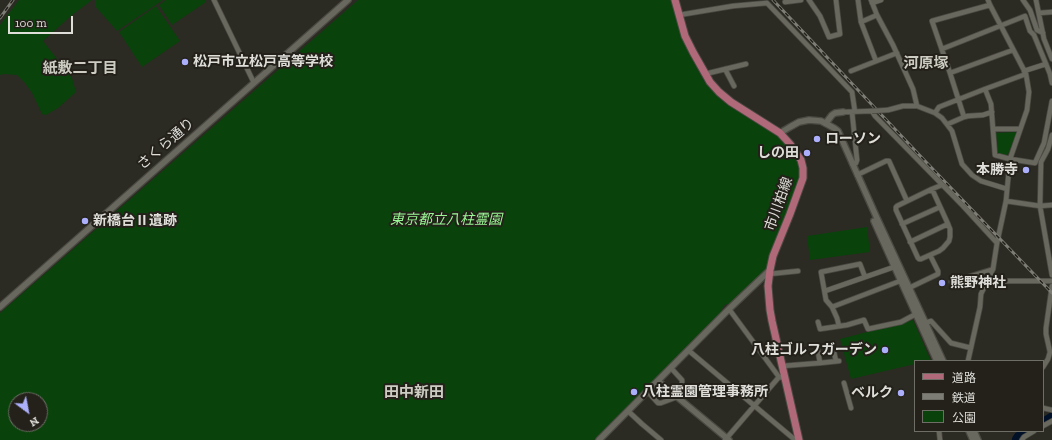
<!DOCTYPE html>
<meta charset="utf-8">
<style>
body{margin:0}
#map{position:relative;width:1052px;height:440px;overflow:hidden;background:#2c2b23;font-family:"Zilla Slab","Noto Sans JP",serif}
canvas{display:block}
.legend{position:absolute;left:914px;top:360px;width:130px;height:72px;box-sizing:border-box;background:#23211a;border:1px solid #6e6d66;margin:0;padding:5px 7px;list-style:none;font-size:12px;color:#dfded9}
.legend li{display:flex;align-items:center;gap:8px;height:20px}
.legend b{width:20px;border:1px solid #6e6d66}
.north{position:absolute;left:8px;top:392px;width:40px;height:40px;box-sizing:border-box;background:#23211a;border:1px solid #6e6d66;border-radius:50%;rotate:148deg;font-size:11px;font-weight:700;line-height:16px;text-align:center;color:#dfded9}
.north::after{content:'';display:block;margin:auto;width:14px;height:18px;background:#acaffb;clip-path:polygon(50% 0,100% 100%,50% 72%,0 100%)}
.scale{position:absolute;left:8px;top:16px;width:65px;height:18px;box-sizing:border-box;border:2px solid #dfded9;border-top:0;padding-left:5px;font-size:12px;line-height:14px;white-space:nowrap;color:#dfded9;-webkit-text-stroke:3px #23211a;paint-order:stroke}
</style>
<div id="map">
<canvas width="1052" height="440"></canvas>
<ul class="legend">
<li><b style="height:5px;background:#af6979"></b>道路</li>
<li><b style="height:5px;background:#7d7c75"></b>鉄道</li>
<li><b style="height:11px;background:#0a420b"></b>公園</li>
</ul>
<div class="north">N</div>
<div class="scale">100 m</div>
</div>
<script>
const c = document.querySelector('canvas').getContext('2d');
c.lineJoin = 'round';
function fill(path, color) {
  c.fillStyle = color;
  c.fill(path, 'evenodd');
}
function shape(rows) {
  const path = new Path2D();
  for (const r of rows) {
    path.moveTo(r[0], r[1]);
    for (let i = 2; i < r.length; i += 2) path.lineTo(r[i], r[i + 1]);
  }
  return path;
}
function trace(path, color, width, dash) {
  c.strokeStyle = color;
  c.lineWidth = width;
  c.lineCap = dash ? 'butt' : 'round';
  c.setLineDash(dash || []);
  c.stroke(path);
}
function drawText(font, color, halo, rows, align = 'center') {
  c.font = font + ' "Zilla Slab","Noto Sans JP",serif';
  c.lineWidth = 4;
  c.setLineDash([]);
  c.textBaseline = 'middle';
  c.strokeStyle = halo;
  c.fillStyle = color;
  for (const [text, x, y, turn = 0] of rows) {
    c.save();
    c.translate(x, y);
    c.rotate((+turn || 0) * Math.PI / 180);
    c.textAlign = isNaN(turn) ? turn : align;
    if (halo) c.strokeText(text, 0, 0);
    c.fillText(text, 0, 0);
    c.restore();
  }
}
fill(shape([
 [19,0,92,0,72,15,43,41,72,78,76,92,58,108,46,115,42,114,32,93,25,83,17,75,4,74,0,75,0,25],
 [95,0,163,0,117,31,95,6],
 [166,0,205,0,206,2,172,25,159,5],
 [358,0,671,0,689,54,705,83,725,103,776,135,785,143,797,159,800,168,800,177,767,268,732,305,726,304,724,306,722,309,722,314,649,387,594,440,0,440,0,313],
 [16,400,40,400,40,424,16,424],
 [156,6,180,41,142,67,119,32],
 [1017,132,1008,154,1006,155,996,154,994,133],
 [867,227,870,252,810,260,807,236],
 [913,320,931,361,915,361,915,364,851,379,840,339]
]), '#0a420b');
trace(shape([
 [1016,440,1016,439]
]), '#011228', 1.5);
trace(shape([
 [1043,422,1051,417,1052,416],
 [1017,440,1016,439,1018,436,1027,431]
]), '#011228', 8);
const pedestrian = shape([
 [951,282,993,269]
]);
const minor = shape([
 [214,0,254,83],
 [809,0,820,16,829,37,840,34,836,0],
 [858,0,861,22,876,61],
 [871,0,877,15,893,45,913,89,917,106],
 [1023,0,1030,10,1037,30,1043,33],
 [1036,0,1044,39,1052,59],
 [785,2,801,0],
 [872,3,881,0],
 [1039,13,1052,12],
 [679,15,733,6,767,3,852,92,855,112],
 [861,22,877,15],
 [942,49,1025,16,1030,31,1034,35,1046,64,1050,74,1052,83],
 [725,69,734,86],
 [851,71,897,53],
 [1024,71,1046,64],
 [950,73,1013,50],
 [705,74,746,64],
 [1026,74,985,89,991,104,995,155,1010,159,1035,163,1044,143,1052,101],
 [888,110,903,106,917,106,935,113,942,118,952,131,962,164,972,175,981,181,1007,189],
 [843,112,872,111,875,116,963,206,997,243],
 [852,112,857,160,856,163,852,164],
 [935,113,939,107,985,89],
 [964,117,950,73,932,21,990,5],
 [948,124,964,117,968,116,983,115,992,112],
 [993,129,1020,129],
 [1052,135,1048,149,1041,162,1040,206,1052,275],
 [857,175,886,161,889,161,907,201],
 [932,189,948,224,950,229,950,237,949,241,943,248,939,251,921,259,919,259,918,258,896,210,896,207,897,206,932,189,942,185],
 [1006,201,1040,206,1052,205],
 [902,224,940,207],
 [910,242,948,224],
 [769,274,798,271],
 [865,277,860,264,821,272,826,300,832,307,900,281],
 [989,279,999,281,1052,281],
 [909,288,936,275,938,274,938,271,930,255],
 [825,291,894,267],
 [832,307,837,318,839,326],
 [729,309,779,377],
 [818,322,820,329,847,325,864,320,868,329,901,322,916,314],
 [925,323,931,321,951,343,971,348],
 [817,346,820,363],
 [833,348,836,361],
 [688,350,794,439,797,440],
 [968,361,980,307,981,294,993,269,997,243,1006,201,1010,159,1027,110,1029,92,1026,74,990,5,988,0],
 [782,366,820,363,839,361],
 [1043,367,1048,359,1050,352,1046,334,1046,328,1052,286],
 [844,383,851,408],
 [647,391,658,403,661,403,677,397,682,383,682,380,671,368],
 [1043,408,1052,410],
 [628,411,642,424,661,440],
 [1043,426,1052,421],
 [939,431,940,440],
 [725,440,779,377,785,378],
 [1022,440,1024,437,1034,431]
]);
const tertiary = shape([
 [826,123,832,115,835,113,843,112],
 [780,133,790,127,799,122,809,120,821,121,834,128,838,131,876,216,943,361],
 [874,221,937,361],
 [0,307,348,0],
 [658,381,729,440],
 [969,431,973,440],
 [974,431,978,440],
 [599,440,729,309,770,270]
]);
const primary = shape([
 [675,0,685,36,693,52,710,82,719,92,731,102,780,133,790,144,801,160,803,168,803,178,790,214,773,256,770,270,768,286,770,310,772,321,799,440]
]);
trace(pedestrian, '#4a4942', 5.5);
trace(minor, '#4a4942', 6);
trace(tertiary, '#4a4942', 8);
trace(primary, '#4a4942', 9);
trace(pedestrian, '#69685f', 3.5);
trace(minor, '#69685f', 4.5);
trace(tertiary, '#69685f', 5.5);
trace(primary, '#af6979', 7);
const rail = shape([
 [773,0,926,162,1052,293],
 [0,18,13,0]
]);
trace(rail, '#7d7c75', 3);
trace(rail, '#23211a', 1.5, [4.5]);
const minorBridge = shape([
 [872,111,888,110]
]);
trace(minorBridge, '#4a4942', 6, []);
trace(minorBridge, '#69685f', 4.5);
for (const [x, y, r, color] of [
 [185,62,4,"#acaffb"],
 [817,139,4,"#acaffb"],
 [807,153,4,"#acaffb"],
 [1026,170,4,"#acaffb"],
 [85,221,4,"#acaffb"],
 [942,283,4,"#acaffb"],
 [885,350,4,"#acaffb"],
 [634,392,4,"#acaffb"],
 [901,393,4,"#acaffb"]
]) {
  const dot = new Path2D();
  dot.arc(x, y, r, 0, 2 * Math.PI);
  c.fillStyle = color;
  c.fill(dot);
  trace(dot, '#23211a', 1.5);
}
drawText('bold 14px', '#dfded9', '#23211a', [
 ["松戸市立松戸高等学校",193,62],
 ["ローソン",825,139],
 ["しの田",799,153,"right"],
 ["本勝寺",1018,170,"right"],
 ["新橋台Ⅱ遺跡",93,221],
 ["熊野神社",950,283],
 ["八柱ゴルフガーデン",877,350,"right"],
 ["八柱霊園管理事務所",642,392],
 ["ベルク",893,393,"right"]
], 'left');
drawText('14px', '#dfded9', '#23211a', [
 ["さくら通り",166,144,-41],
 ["市川柏線",779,204,-70]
]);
drawText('italic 14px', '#9af695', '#23211a', [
 ["東京都立八柱霊園",446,220]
]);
drawText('bold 15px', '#cdccc2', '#23211a', [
 ["河原塚",926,64],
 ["紙敷二丁目",80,69],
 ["田中新田",414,393]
]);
</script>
